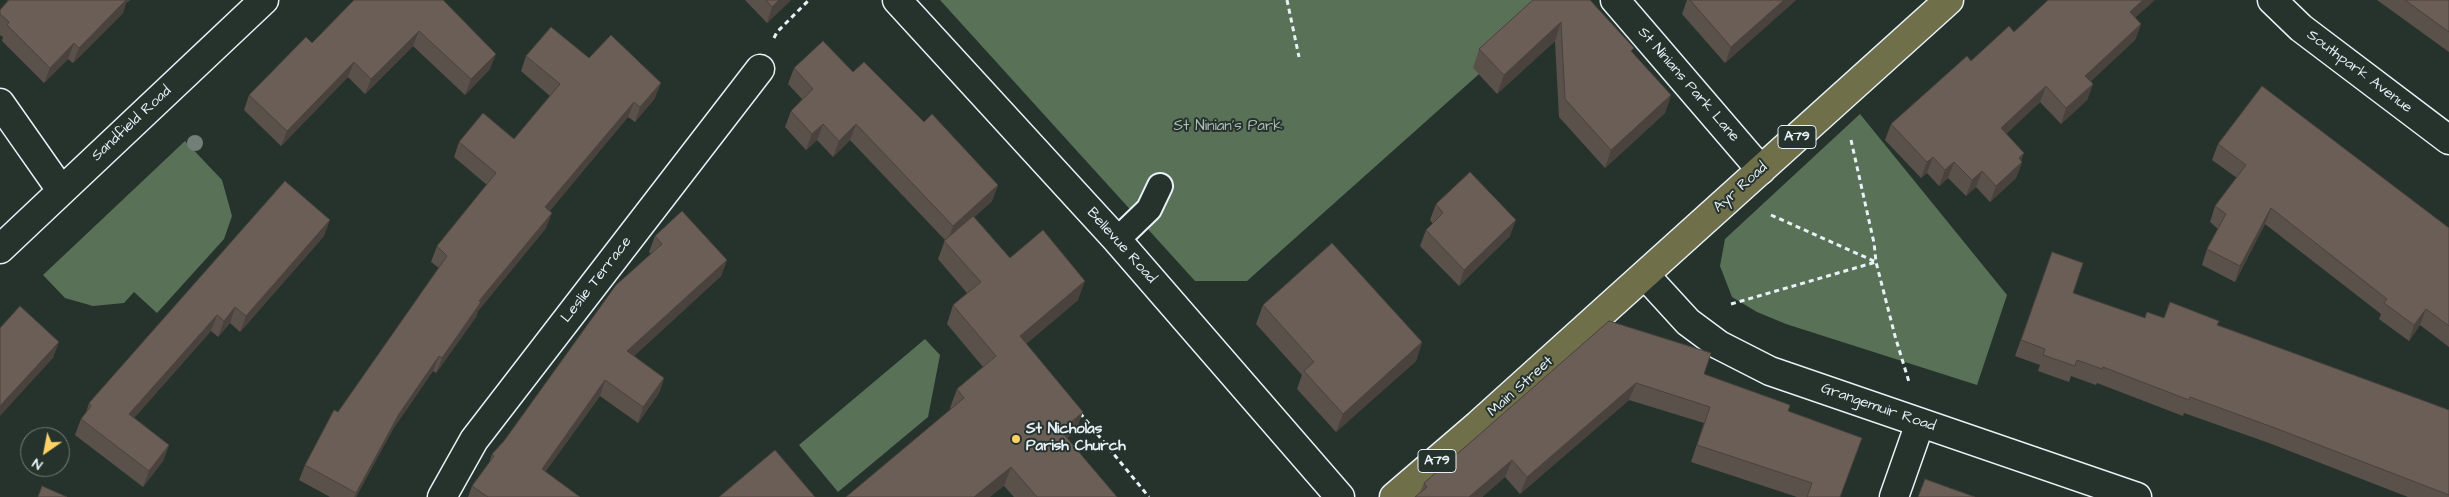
<!DOCTYPE html>
<style>
body{margin:0}
#map{position:relative;width:2449px;height:497px;overflow:hidden;background:#26332d;font-family:"Architects Daughter",sans-serif}
canvas{display:block}
.north{position:absolute;left:20px;top:427px;width:50px;height:50px;box-sizing:border-box;background:#26332d;border:1px solid #747f7e;border-radius:50%;rotate:213deg;font-size:14px;font-weight:700;line-height:20px;text-align:center;color:#e8f1f8}
.north::after{content:'';display:block;margin:auto;width:18px;height:22px;background:#ffd166;clip-path:polygon(50% 0,100% 100%,50% 72%,0 100%)}
</style>
<div id="map">
<canvas width="2449" height="497"></canvas>
<div class="north">N</div>
</div>
<script>
const c = document.querySelector('canvas').getContext('2d');
c.lineJoin = 'round';
function fill(path, color) {
  c.fillStyle = color;
  c.fill(path, 'evenodd');
}
function shape(rows) {
  const path = new Path2D();
  for (const r of rows) {
    path.moveTo(r[0], r[1]);
    for (let i = 2; i < r.length; i += 2) path.lineTo(r[i], r[i + 1]);
  }
  return path;
}
function trace(path, color, width, dash) {
  c.strokeStyle = color;
  c.lineWidth = width;
  c.lineCap = dash ? 'butt' : 'round';
  c.setLineDash(dash || []);
  c.stroke(path);
}
function drawText(font, color, halo, rows, align = 'center') {
  c.font = font + ' "Architects Daughter",sans-serif';
  c.lineWidth = 4;
  c.setLineDash([]);
  c.textBaseline = 'middle';
  c.strokeStyle = halo;
  c.fillStyle = color;
  for (const [text, x, y, turn = 0] of rows) {
    c.save();
    c.translate(x, y);
    c.rotate((+turn || 0) * Math.PI / 180);
    c.textAlign = isNaN(turn) ? turn : align;
    if (halo) c.strokeText(text, 0, 0);
    c.fillText(text, 0, 0);
    c.restore();
  }
}
fill(shape([
 [940,0,1562,0,1247,281,1195,281],
 [1860,114,2007,295,1977,385,1786,324,1757,312,1732,297,1720,266,1725,239],
 [185,141,222,180,232,216,224,239,157,313,134,292,124,303,93,306,65,298,43,275],
 [925,339,940,355,928,417,838,492,799,445]
]), '#597257');
const service = shape([
 [1117,240,1149,209,1160,186]
]);
const minor = shape([
 [1615,0,1761,170],
 [2272,0,2301,28,2449,140],
 [0,103,61,190],
 [0,249,264,0],
 [1645,275,1688,322,1719,345,1770,371,2137,497],
 [442,497,474,440,760,69]
]);
const tertiary = shape([
 [897,0,1117,240,1340,497],
 [1894,497,1920,423]
]);
const primary = shape([
 [1394,497,1479,424,1949,0]
]);
trace(service, '#e8f1f8', 28);
trace(minor, '#e8f1f8', 31);
trace(tertiary, '#e8f1f8', 31);
trace(primary, '#e8f1f8', 31);
trace(shape([
 [1287,0,1299,57],
 [774,38,777,32,809,0],
 [1851,140,1874,243,1876,262,1895,336,1909,382],
 [1771,215,1876,262],
 [1731,304,1876,262],
 [1080,413,1149,497]
]), '#e8f1f8', 3, [5, 4]);
trace(service, '#26332d', 24);
trace(minor, '#26332d', 28);
trace(tertiary, '#26332d', 28);
trace(primary, '#6f704a', 28);
c.fillStyle = '#717f79';
for (const [x, y] of [
 [195,143]
]) {
  c.beginPath();
  c.arc(x, y, 8, 0, 2 * Math.PI);
  c.fill();
}
fill(shape([
 [7,0,130,0,126,3,123,13,73,63,68,59,44,83,2,41,3,37,0,35,0,10,8,1],
 [443,0,490,69,465,95,413,46,365,94,348,77,281,146,244,110,249,95,312,43],
 [745,0,791,0,767,23],
 [1533,0,1632,53,1671,95,1665,113,1605,168,1559,117,1555,41,1497,94,1473,68,1479,49],
 [1687,0,1796,0,1725,63,1682,14],
 [2377,0,2449,0,2449,52],
 [2135,18,2141,24,2135,40,2091,81,2093,84,2087,100,2061,124,2040,102,2006,134,2022,162,2016,178,1990,202,1976,187,1966,196,1948,178,1939,186,1927,173,1921,178,1885,140,1891,124,1971,61,2014,32],
 [526,56,589,58,655,98,635,122,628,117,549,211,546,228,478,311,476,317,436,373,433,371,393,429,356,497,330,497,299,480,305,465,338,412,439,268,431,262,437,246,487,185,454,157,459,142,514,139,550,96,521,71],
 [794,68,853,72,924,122,998,185,992,201,974,217,1010,258,1078,300,1026,344,1076,431,1067,438,1117,497,1014,497,1004,486,950,408,957,389,983,367,947,324,953,305,967,293,938,259,945,240,850,140,833,157,817,140,806,150,785,127,791,111,802,99,788,84],
 [2218,144,2432,216,2449,228,2449,347,2420,325,2409,341,2379,319,2381,314,2265,224,2235,282,2202,265,2207,249,2218,229,2210,222,2215,206,2237,178,2212,160],
 [1436,204,1510,236,1459,286,1420,246,1426,230,1433,224,1430,220],
 [324,236,240,332,230,323,218,337,211,331,134,418,169,445,163,461,143,487,75,435,81,419,86,413,89,403],
 [655,236,727,260,721,276,634,356,664,378,659,393,638,423,600,396,545,472,580,497,468,497,472,486,489,463,492,454,504,441,651,254,649,252],
 [2052,252,2073,293,2145,318,2164,318,2217,325,2449,410,2449,497,2408,497,2269,443,2184,413,2183,416,2097,383,2096,385,2071,376,2069,382,2038,371,2040,365,2015,356],
 [1263,305,1422,342,1416,361,1336,432,1297,389,1302,375,1256,324],
 [1609,321,1704,374,1788,411,1840,497,1797,497,1691,462,1704,423,1629,400,1520,494,1505,477,1482,497,1415,497,1420,492,1424,483]
]), '#5b514b');
fill(shape([
 [123,0,130,0,126,3,123,13,73,63,79,48],
 [779,0,791,0,767,23,772,7],
 [1784,0,1796,0,1725,63,1731,47],
 [2143,0,2155,0,2124,28,2130,12],
 [1561,22,1555,41,1497,94,1504,75],
 [2141,24,2135,40,2079,92,2085,76],
 [419,31,413,46,365,94,371,79],
 [74,43,68,59,44,83,50,68],
 [496,54,490,69,465,95,471,79],
 [354,62,348,77,281,146,287,131],
 [661,83,655,98,635,122,640,107],
 [2093,84,2087,100,2061,124,2066,108],
 [2046,86,2040,102,1995,144,2001,128],
 [1671,95,1665,113,1605,168,1611,150],
 [634,102,628,117,540,223,545,207],
 [823,124,817,140,806,150,812,134],
 [856,124,850,140,833,157,839,141],
 [2024,153,2020,164,2022,162,2016,178,1990,202,1996,186,2019,158],
 [1933,157,1927,173,1921,178,1927,162],
 [1954,162,1948,178,1939,186,1945,170],
 [1982,171,1976,187,1966,196,1972,180],
 [998,185,992,201,947,243,953,226],
 [2271,208,2265,224,2235,282,2240,266],
 [552,213,546,228,478,311,476,317,436,373,442,358,479,301],
 [330,220,324,236,240,332,246,316],
 [1516,220,1510,236,1459,286,1464,270],
 [727,260,721,276,622,367,627,351],
 [1085,281,1078,300,1013,355,1020,336],
 [235,307,230,323,218,337,224,321],
 [2426,309,2420,325,2409,341,2414,325],
 [217,315,211,331,123,430,129,414],
 [59,342,53,358,0,416,0,406],
 [1422,342,1416,361,1336,432,1343,414],
 [439,356,433,371,393,429,356,497,354,497,356,493,399,414],
 [664,378,659,393,638,423,643,407],
 [605,380,600,396,536,485,542,469],
 [1636,383,1629,400,1520,494,1527,477],
 [1083,412,1076,431,1054,449,1061,431],
 [169,445,163,461,143,487,149,471],
 [1512,460,1505,477,1482,497,1469,497],
 [1011,467,1004,486,990,497,974,497]
]), '#4a423d');
const building = shape([
 [9,0,126,0,79,48,74,43,50,68,7,25,9,22,0,14,0,10,9,0],
 [354,0,443,0,496,54,471,79,419,31,371,79,354,62,287,131,249,95,306,37,312,43,354,0],
 [766,0,779,0,772,7,766,0],
 [1533,0,1590,0,1634,48,1631,51,1671,95,1611,150,1565,99,1561,22,1504,75,1479,49,1533,0],
 [1690,0,1784,0,1731,47,1690,0],
 [2048,0,2143,0,2130,12,2141,24,2085,76,2093,84,2066,108,2046,86,2001,128,2024,153,2019,158,2022,162,1996,186,1982,171,1972,180,1954,162,1945,170,1933,157,1927,162,1891,124,1967,56,1971,61,2009,26,2014,32,2048,0],
 [2405,0,2449,0,2449,32,2405,0],
 [551,27,589,58,611,35,661,83,640,107,634,102,545,207,552,213,479,301,481,302,442,358,439,356,399,414,356,493,305,465,334,410,338,412,447,256,437,246,496,173,459,142,483,113,514,139,560,84,526,56,551,27],
 [823,41,853,72,864,62,924,122,932,114,998,185,953,226,856,124,839,141,823,124,812,134,791,111,813,89,794,68,823,41],
 [2262,86,2449,228,2449,326,2426,309,2414,325,2384,303,2387,299,2271,208,2240,266,2207,249,2226,214,2215,206,2246,165,2218,144,2262,86],
 [1470,172,1516,220,1464,270,1426,230,1443,213,1436,204,1470,172],
 [285,181,330,220,246,316,235,307,224,321,217,315,129,414,169,445,149,471,81,419,91,406,89,403,285,181],
 [682,211,727,260,627,351,664,378,643,407,605,380,542,469,580,497,488,497,472,486,494,456,492,454,504,441,616,285,662,244,655,236,682,211],
 [973,216,1010,258,1043,230,1085,281,1020,336,1083,412,1061,431,1117,497,1037,497,1011,467,974,497,846,497,964,398,957,389,996,356,953,305,981,282,944,241,973,216],
 [1332,243,1422,342,1343,414,1304,371,1314,362,1263,305,1332,243],
 [2052,252,2083,263,2073,293,2145,318,2147,312,2164,318,2170,302,2219,321,2217,325,2449,410,2449,495,2275,428,2190,397,2189,400,2103,367,2102,369,2077,360,2075,366,2043,355,2045,349,2021,340,2052,252],
 [20,306,59,342,0,406,0,328,20,306],
 [1609,321,1711,353,1704,374,1790,405,1788,411,1862,438,1840,497,1807,497,1812,483,1697,445,1710,407,1636,383,1527,477,1512,460,1469,497,1415,497,1427,487,1424,483,1609,321],
 [775,450,815,497,719,497,775,450],
 [1925,479,1975,497,1918,497,1925,479],
 [42,486,67,497,38,497,42,486]
]);
fill(building, '#6a5e57');
trace(building, '#4a423d', 1);
for (const [x, y, r, color] of [
 [1016,439,5,"#ffd166"]
]) {
  const dot = new Path2D();
  dot.arc(x, y, r, 0, 2 * Math.PI);
  c.fillStyle = color;
  c.fill(dot);
  trace(dot, '#26332d', 2);
}
for (const [x, y, w] of [
 [1797,137,38],
 [1437,461,38]
]) {
  const box = new Path2D();
  box.roundRect(x - w / 2, y - 11.5, w, 23, 4);
  c.fillStyle = '#26332d';
  c.fill(box);
  trace(box, '#e8f1f8', 1);
}
drawText('bold 14px', '#e8f1f8', null, [
 ["A79",1797,137],
 ["A79",1437,461]
]);
drawText('15px', '#e8f1f8', '#26332d', [
 ["Southpark Avenue",2359,72,37],
 ["St Ninians Park Lane",1688,85,49],
 ["Sandfield Road",132,124,-43],
 ["Ayr Road",1741,188,-42],
 ["Bellevue Road",1121,246,48],
 ["Leslie Terrace",597,280,-52],
 ["Main Street",1521,387,-42],
 ["Grangemuir Road",1878,408,19]
]);
drawText('15px', '#afbeb8', '#26332d', [
 ["St Ninian's Park",1228,127]
]);
drawText('bold 15px', '#e8f1f8', '#26332d', [
 ["St Nicholas",1026,430],
 ["Parish Church",1026,447]
], 'left');
</script>
